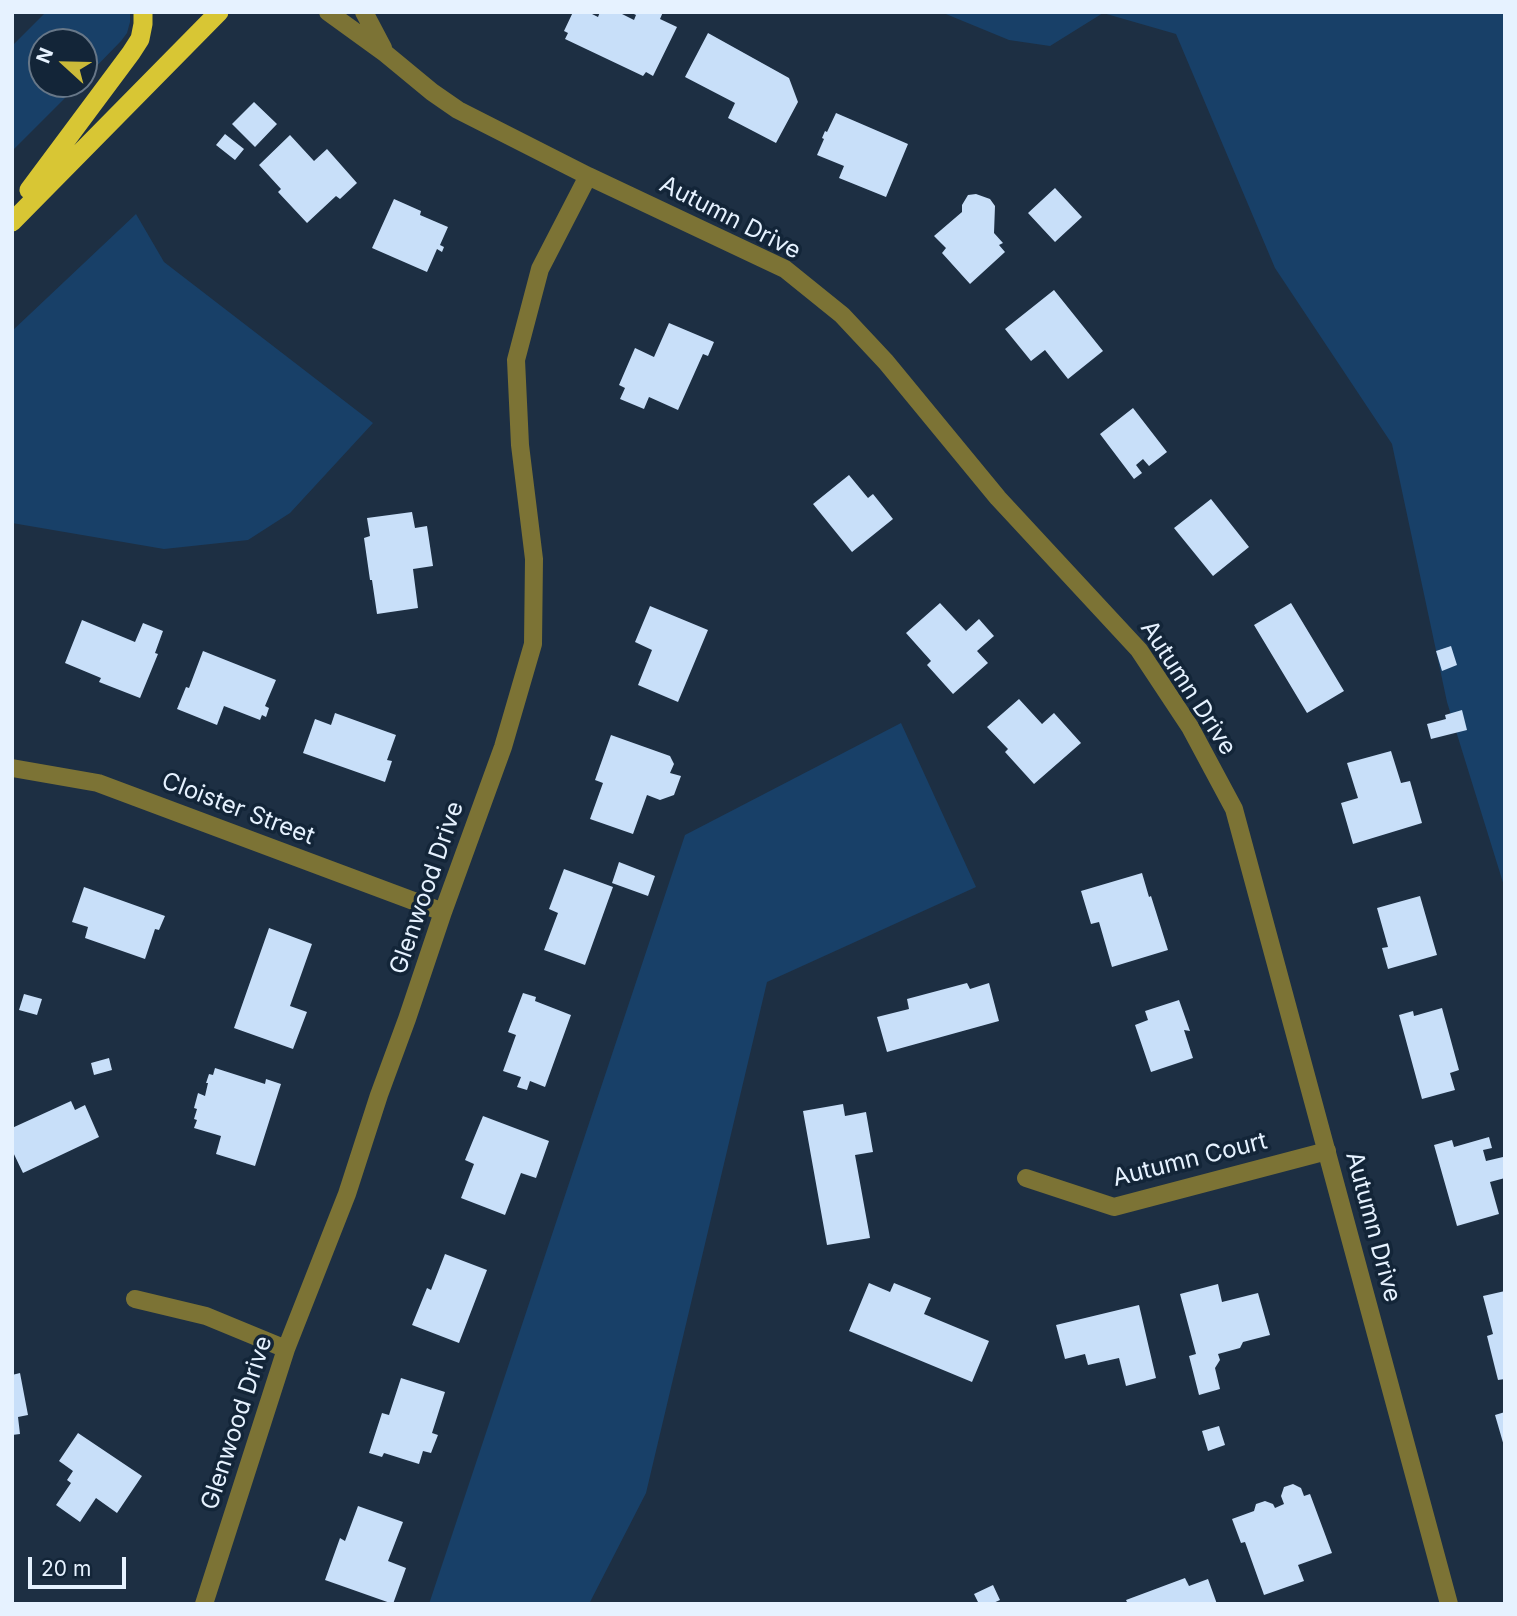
<!DOCTYPE html>
<style>
body{margin:0}
#map{position:relative;width:1517px;height:1616px;overflow:hidden;background:#1d2f43;font-family:Inter,sans-serif}
canvas{display:block}
.frame{position:absolute;inset:0;border:14px solid #e6f2ff;pointer-events:none}
.north{position:absolute;left:28px;top:28px;width:70px;height:70px;box-sizing:border-box;background:#132538;border:2px solid #677788;border-radius:50%;rotate:292deg;font-size:19px;font-weight:700;line-height:28px;text-align:center;color:#e6f2ff}
.north::after{content:'';display:block;margin:auto;width:24px;height:32px;background:#cbba39;clip-path:polygon(50% 0,100% 100%,50% 72%,0 100%)}
.scale{position:absolute;left:28px;top:1557px;width:98px;height:32px;box-sizing:border-box;border:4px solid #e6f2ff;border-top:0;padding-left:9px;font-size:21px;line-height:24px;white-space:nowrap;color:#e6f2ff;-webkit-text-stroke:5px #132538;paint-order:stroke}
</style>
<div id="map">
<canvas width="1517" height="1616"></canvas>
<div class="frame"></div>
<div class="north">N</div>
<div class="scale">20 m</div>
</div>
<script>
const c = document.querySelector('canvas').getContext('2d');
c.lineJoin = 'round';
function fill(path, color) {
  c.fillStyle = color;
  c.fill(path, 'evenodd');
}
function shape(rows) {
  const path = new Path2D();
  for (const r of rows) {
    path.moveTo(r[0], r[1]);
    for (let i = 2; i < r.length; i += 2) path.lineTo(r[i], r[i + 1]);
  }
  return path;
}
function trace(path, color, width, dash) {
  c.strokeStyle = color;
  c.lineWidth = width;
  c.lineCap = dash ? 'butt' : 'round';
  c.setLineDash(dash || []);
  c.stroke(path);
}
function drawText(font, color, halo, rows, align = 'center') {
  c.font = font + ' Inter,sans-serif';
  c.lineWidth = 7;
  c.setLineDash([]);
  c.textBaseline = 'middle';
  c.strokeStyle = halo;
  c.fillStyle = color;
  for (const [text, x, y, turn = 0] of rows) {
    c.save();
    c.translate(x, y);
    c.rotate((+turn || 0) * Math.PI / 180);
    c.textAlign = isNaN(turn) ? turn : align;
    if (halo) c.strokeText(text, 0, 0);
    c.fillText(text, 0, 0);
    c.restore();
  }
}
fill(shape([
 [46,12,130,12,130,22,127,33,121,41,84,79,84,42,42,42,42,84,79,84,12,151,12,46],
 [941,12,1505,12,1505,889,1447,702,1392,444,1275,268,1176,34,1103,13,1050,46,1009,40],
 [136,214,164,262,373,423,290,513,248,540,164,549,12,523,12,331],
 [901,723,976,887,767,982,646,1493,589,1604,429,1604,685,835]
]), '#184068');
fill(shape([
 [573,12,588,12,598,17,600,12,618,12,634,20,636,15,630,12,663,12,660,19,677,27,653,76,646,72,643,76,565,39,568,33,564,31],
 [708,33,789,78,798,102,776,143,728,118,735,103,685,77],
 [254,102,277,124,255,147,232,124],
 [836,113,908,144,886,197,839,178,844,166,817,155,824,139,822,138,825,131,827,132],
 [225,134,244,149,235,160,216,145],
 [290,135,314,161,327,149,357,183,340,199,336,196,307,223,278,192,281,189,259,165],
 [1055,188,1082,217,1055,242,1028,213],
 [976,194,990,199,995,206,994,233,1003,243,999,245,1005,252,970,284,942,253,946,248,934,236,962,212,962,205,968,195],
 [394,199,421,211,420,215,448,227,440,245,444,247,442,252,437,249,427,272,372,248],
 [1054,290,1103,351,1068,379,1045,350,1031,361,1005,329],
 [669,323,714,342,708,356,703,354,678,410,649,397,644,409,620,399,625,388,619,385,635,348,654,357],
 [1133,408,1167,452,1149,466,1143,459,1136,465,1142,473,1134,479,1100,434],
 [849,475,868,498,873,494,893,519,852,552,813,504],
 [1211,499,1249,547,1213,576,1174,528],
 [412,512,415,528,427,526,433,566,413,569,418,608,377,614,372,580,370,580,364,538,370,536,367,518],
 [940,603,966,631,979,619,994,636,977,651,988,663,953,694,927,665,931,661,906,633],
 [1291,603,1344,691,1307,713,1254,625],
 [650,606,708,630,678,702,638,685,652,650,635,642],
 [82,620,135,642,143,623,163,631,155,653,158,654,140,698,99,682,101,678,65,663],
 [1451,646,1457,665,1442,671,1436,651],
 [203,651,276,680,265,706,269,708,266,717,262,715,260,720,224,706,217,725,177,709,186,687,189,688],
 [1019,699,1042,724,1054,713,1081,743,1034,784,1005,752,1008,749,987,727],
 [1462,710,1467,730,1431,739,1427,724,1446,719,1445,715],
 [335,713,396,735,387,760,392,761,385,782,303,753,315,719,331,725],
 [611,735,670,756,674,764,670,773,681,776,674,795,660,800,647,795,633,834,590,819,603,783,595,780],
 [1391,751,1401,783,1410,781,1422,823,1353,844,1341,803,1358,798,1347,763],
 [619,862,655,876,648,896,612,883],
 [564,869,613,887,585,965,544,950,558,913,549,909],
 [1142,873,1149,897,1151,896,1168,950,1112,967,1099,922,1091,924,1081,891],
 [84,887,165,916,159,930,155,929,145,959,85,938,88,927,72,922],
 [1420,896,1437,955,1388,969,1382,948,1388,947,1377,908],
 [269,928,312,944,290,1006,307,1012,293,1049,234,1028],
 [967,983,970,989,989,983,999,1021,887,1052,877,1017,909,1009,907,999],
 [523,993,536,997,535,1001,571,1015,545,1087,530,1081,527,1090,517,1087,521,1077,503,1071,516,1035,508,1032],
 [24,994,42,999,37,1015,19,1010],
 [1179,1000,1190,1031,1184,1030,1193,1058,1151,1072,1135,1025,1148,1020,1145,1011],
 [1442,1008,1459,1070,1450,1073,1455,1090,1422,1099,1399,1015,1413,1011,1414,1016],
 [109,1058,112,1070,94,1075,91,1063],
 [215,1068,265,1084,266,1079,281,1084,255,1166,216,1154,221,1136,194,1128,197,1120,194,1119,197,1109,194,1108,198,1093,205,1096,208,1083,206,1083,209,1074,213,1075],
 [71,1101,75,1110,85,1105,99,1137,23,1173,12,1150,12,1128],
 [843,1104,845,1116,866,1112,873,1152,855,1155,870,1238,827,1245,803,1111],
 [483,1116,549,1141,536,1178,521,1173,505,1215,461,1198,474,1164,465,1160],
 [1489,1137,1492,1148,1483,1150,1486,1161,1503,1157,1505,1164,1505,1178,1490,1182,1499,1214,1457,1226,1434,1145,1452,1140,1454,1147],
 [445,1254,487,1270,459,1343,412,1325,427,1288,431,1290],
 [869,1283,890,1292,894,1283,931,1298,924,1314,989,1341,972,1382,849,1331],
 [1218,1284,1222,1302,1258,1293,1270,1335,1243,1342,1240,1348,1218,1354,1220,1360,1215,1368,1220,1389,1199,1395,1189,1356,1196,1354,1180,1294],
 [1505,1291,1505,1379,1498,1380,1487,1336,1493,1334,1483,1296],
 [1139,1305,1156,1378,1126,1386,1119,1358,1088,1365,1085,1354,1065,1359,1056,1325],
 [20,1373,28,1415,18,1417,20,1434,12,1435,12,1375],
 [401,1378,445,1392,432,1433,438,1435,431,1453,423,1451,419,1464,384,1453,382,1457,369,1453,382,1413,389,1415],
 [1505,1412,1505,1445,1504,1446,1495,1415],
 [1219,1426,1225,1445,1208,1451,1202,1431],
 [78,1433,142,1476,117,1513,96,1498,80,1522,56,1505,71,1483,67,1480,73,1471,59,1461],
 [1293,1484,1301,1488,1304,1496,1310,1494,1332,1553,1298,1565,1304,1581,1264,1595,1245,1542,1241,1543,1232,1519,1254,1511,1256,1504,1265,1501,1273,1504,1275,1508,1284,1504,1281,1496,1284,1487],
 [358,1506,403,1522,388,1561,406,1568,393,1604,325,1580,340,1538,345,1541],
 [1185,1578,1189,1586,1208,1579,1217,1604,1128,1604,1126,1600],
 [993,1585,1000,1600,991,1604,979,1604,974,1594]
]), '#c8dff9');
trace(shape([
 [328,12,386,54,432,92,458,110,588,176,785,269,842,315,886,362,998,498,1139,650,1190,727,1234,809,1449,1604],
 [364,12,383,48],
 [12,768,98,783,443,912],
 [1026,1178,1114,1207,1327,1151],
 [135,1299,206,1316,286,1349],
 [204,1604,286,1349,347,1194,379,1095,407,1019,443,912,503,747,533,644,534,559,520,445,516,360,540,269,588,176]
]), '#7c7335', 18);
trace(shape([
 [29,190,131,53,140,39,143,24,143,12],
 [12,222,219,12]
]), '#d8c634', 19);
drawText('24px', '#e6f2ff', '#132538', [
 ["Autumn Drive",730,218,27],
 ["Autumn Drive",1188,688,57],
 ["Cloister Street",238,809,21],
 ["Glenwood Drive",427,888,-71],
 ["Autumn Court",1190,1160,-14],
 ["Autumn Drive",1373,1227,75],
 ["Glenwood Drive",237,1423,-72]
]);
</script>
